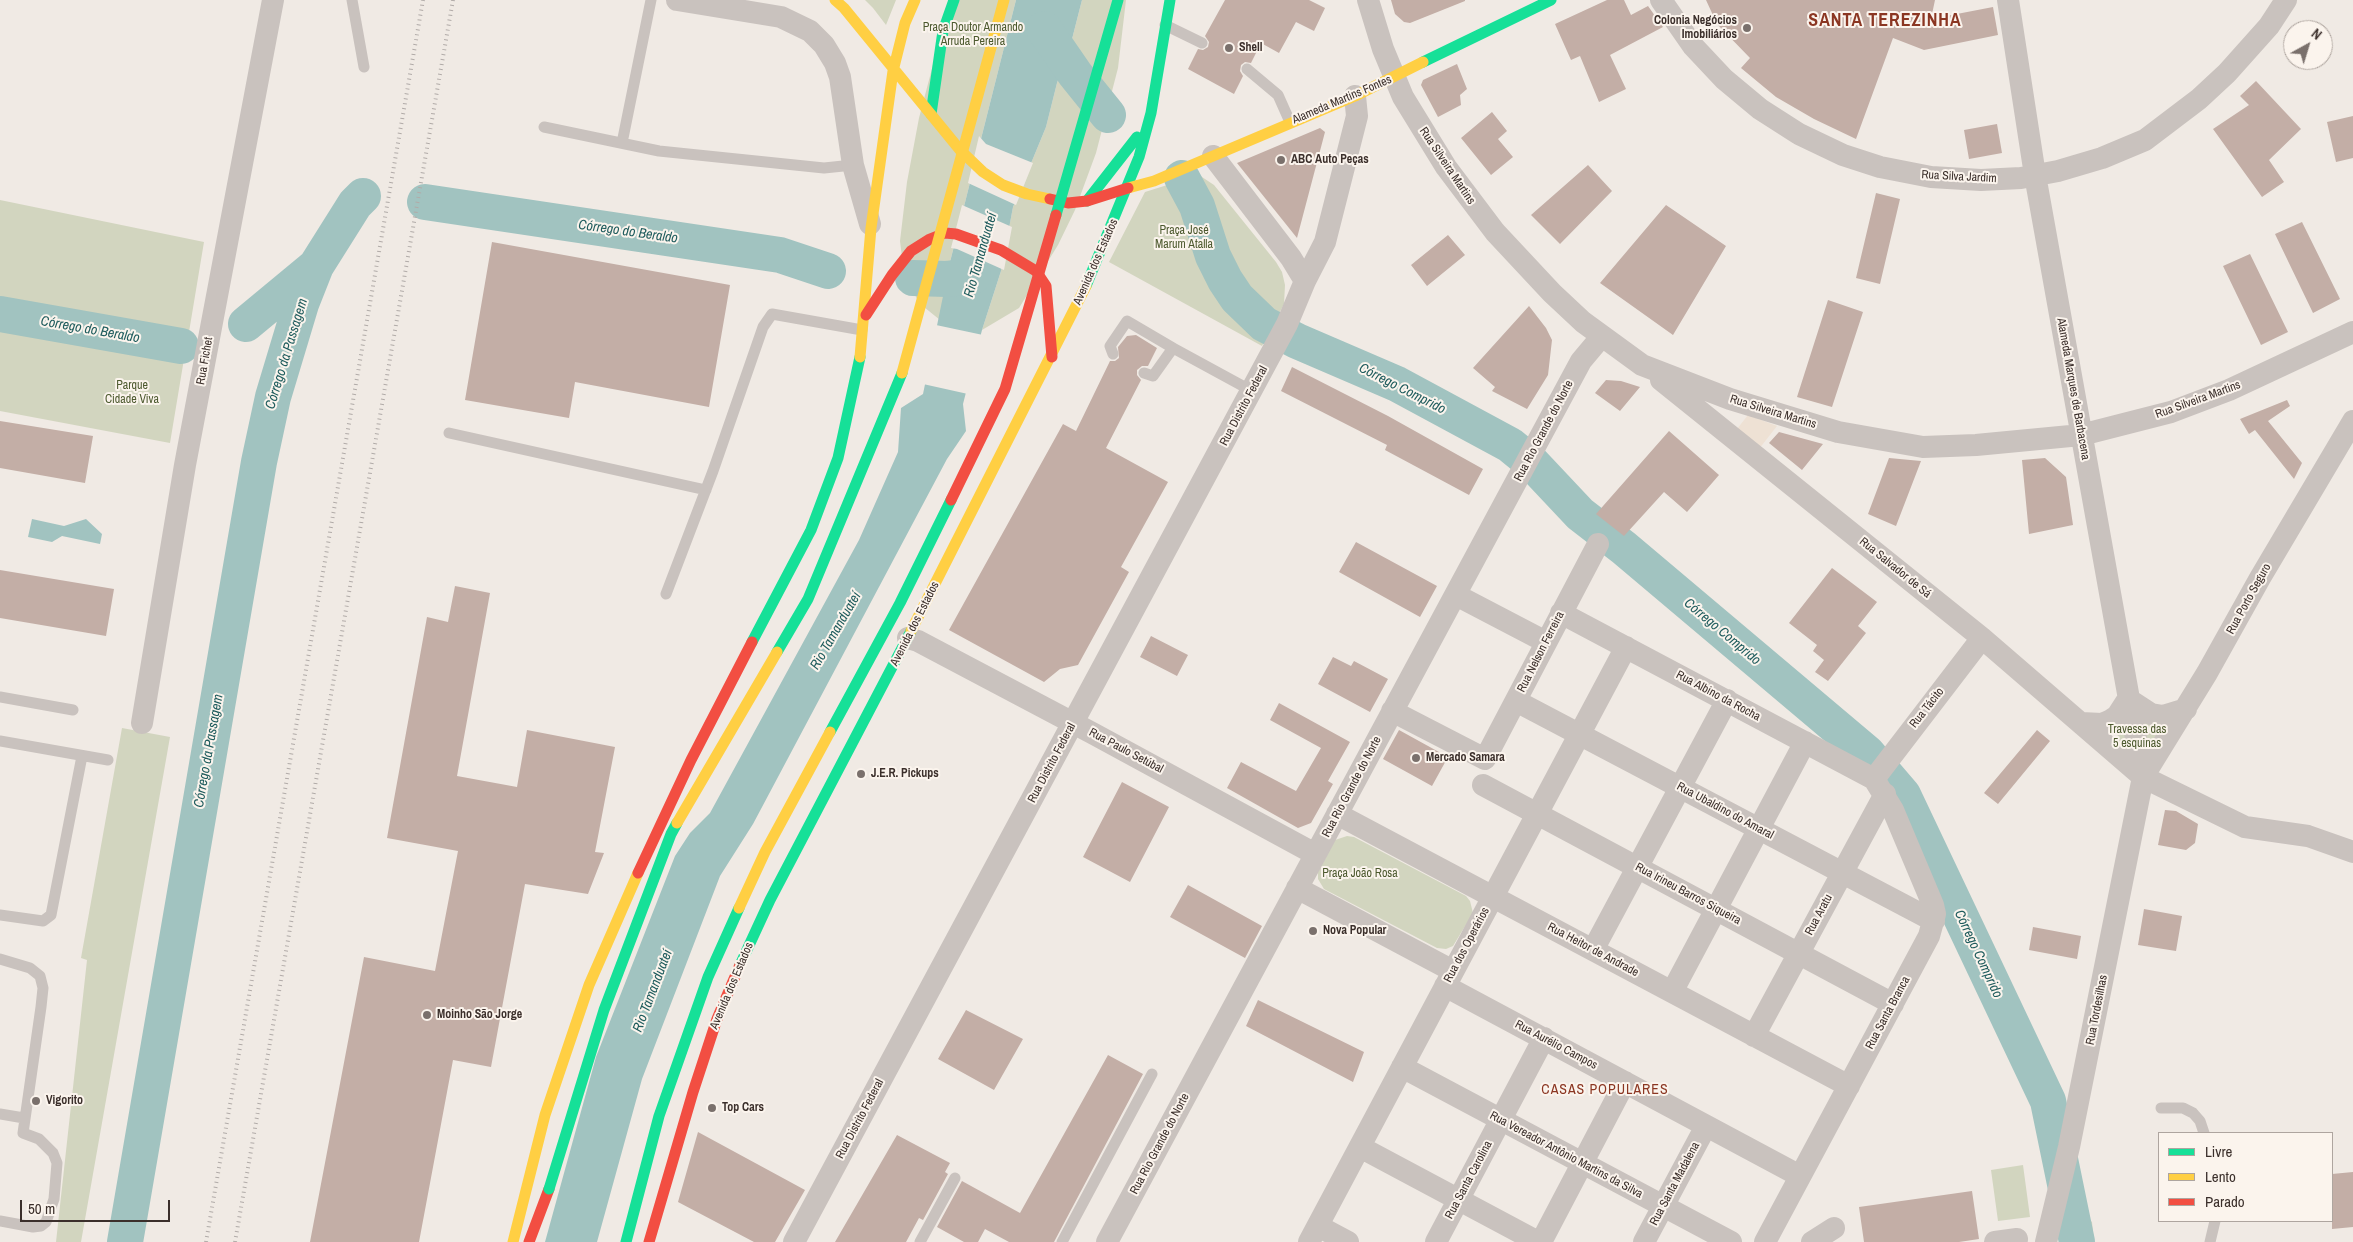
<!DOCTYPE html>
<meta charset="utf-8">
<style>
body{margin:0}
#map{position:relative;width:2353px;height:1242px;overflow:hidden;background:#f0eae4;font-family:"Archivo Narrow",sans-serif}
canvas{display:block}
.legend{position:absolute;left:2158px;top:1132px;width:175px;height:90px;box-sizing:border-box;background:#fbf4ed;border:1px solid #aea59f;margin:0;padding:6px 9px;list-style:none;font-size:15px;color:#3b2f2b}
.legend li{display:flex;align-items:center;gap:10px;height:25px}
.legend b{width:25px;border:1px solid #aea59f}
.north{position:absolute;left:2283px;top:20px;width:50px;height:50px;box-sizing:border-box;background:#fbf4ed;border:1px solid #aea59f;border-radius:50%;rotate:39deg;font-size:14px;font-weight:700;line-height:20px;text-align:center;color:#3b2f2b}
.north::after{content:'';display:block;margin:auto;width:18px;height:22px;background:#7a706c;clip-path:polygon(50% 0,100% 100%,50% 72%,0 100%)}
.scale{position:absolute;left:20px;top:1200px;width:150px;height:22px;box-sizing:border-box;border:2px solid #3b2f2b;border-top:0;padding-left:6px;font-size:15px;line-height:18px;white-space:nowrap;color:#3b2f2b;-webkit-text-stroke:4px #fbf4ed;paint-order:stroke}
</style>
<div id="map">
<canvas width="2353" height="1242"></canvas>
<ul class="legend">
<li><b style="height:6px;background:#16e098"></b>Livre</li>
<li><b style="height:6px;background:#ffcf43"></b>Lento</li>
<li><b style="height:6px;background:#f24e42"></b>Parado</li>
</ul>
<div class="north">N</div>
<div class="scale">50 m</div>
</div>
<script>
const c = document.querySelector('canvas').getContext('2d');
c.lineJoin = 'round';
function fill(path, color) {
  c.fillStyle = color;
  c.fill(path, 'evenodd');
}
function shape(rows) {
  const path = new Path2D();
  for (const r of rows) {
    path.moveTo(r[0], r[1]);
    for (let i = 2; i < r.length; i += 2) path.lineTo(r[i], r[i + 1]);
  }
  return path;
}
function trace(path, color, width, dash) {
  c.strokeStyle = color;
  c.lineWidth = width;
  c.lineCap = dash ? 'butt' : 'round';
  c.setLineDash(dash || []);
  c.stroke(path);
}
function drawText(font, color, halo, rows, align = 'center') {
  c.font = font + ' "Archivo Narrow",sans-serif';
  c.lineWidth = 4;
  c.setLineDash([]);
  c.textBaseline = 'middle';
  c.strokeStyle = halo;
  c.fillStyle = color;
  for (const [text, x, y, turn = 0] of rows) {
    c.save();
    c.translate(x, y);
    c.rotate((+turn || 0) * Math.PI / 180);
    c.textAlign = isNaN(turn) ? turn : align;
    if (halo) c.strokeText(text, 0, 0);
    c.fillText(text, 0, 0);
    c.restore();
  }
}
fill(shape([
 [865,0,896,0,886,25,873,8],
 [950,0,1016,0,950,262,940,320,919,303,904,273,900,241,907,182,919,118],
 [1082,0,1126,0,1118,68,1096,153,1075,210,1058,245,1019,308,982,330,1001,271,1013,207,1046,127,1057,83,1071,43],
 [1199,175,1214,185,1276,262,1282,272,1285,285,1284,304,1262,346,1109,262,1145,192],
 [0,200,204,242,188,338,0,305],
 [0,326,184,359,170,443,0,411],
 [2123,720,2160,725,2162,737,2139,757,2119,745,2117,730],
 [122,728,170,737,81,1242,56,1242,87,960,81,958],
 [1347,836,1354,837,1466,896,1470,901,1473,913,1453,946,1446,949,1437,948,1324,889,1318,879,1318,872,1335,840],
 [2023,1165,2030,1217,1998,1221,1991,1170],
 [2074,1205,2092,1222,2094,1242,2062,1242]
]), '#d2d5bf');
fill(shape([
 [1748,415,1777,426,1759,449,1737,429]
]), '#eee1d4');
fill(shape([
 [1016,0,1082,0,1071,43,1057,83,1046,127,1013,207,1001,271,982,330,963,404,966,431,947,459,753,824,720,876,642,1079,597,1242,545,1242,596,1057,675,856,690,833,710,813,859,540,898,452,901,408,923,394,950,262],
 [32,519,64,526,86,519,102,534,100,544,62,536,52,542,28,537]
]), '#a1c3c0');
fill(shape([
 [979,136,986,144,1033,163,1016,205,968,183],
 [962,205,1012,227,1004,270,957,249,951,248],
 [936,325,983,335,968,394,923,384]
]), '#f0eae4');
trace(shape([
 [1044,29,1075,74,1108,115],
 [1182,178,1197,206,1213,256,1225,280,1237,298,1264,324,1297,341,1397,384,1510,445,1532,463,1580,514,1624,548,1867,753,1903,795,2048,1101,2077,1242],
 [425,202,780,255,828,271],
 [913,278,947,279,973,276],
 [0,314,181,346],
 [246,324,316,266,355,204,363,196],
 [125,1242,259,462,273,397,301,304,316,266]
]), '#a1c3c0', 36);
fill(shape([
 [1225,0,1309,0,1325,8,1314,31,1296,22,1279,53,1261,43,1251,63,1245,62,1241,65,1240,71,1243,76,1234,94,1188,69,1198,49,1203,50,1208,47,1209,42,1205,36],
 [1391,0,1465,0,1465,1,1410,23,1404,22,1395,14],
 [1607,0,1624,0,1631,15,1648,6,1663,27,1610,55,1626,89,1599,102,1580,56,1571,60,1555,24],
 [1706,0,1935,0,1931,19,1993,7,1998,35,1924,50,1893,38,1856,139,1814,119,1776,97,1741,68,1750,58,1717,24],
 [1457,64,1467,89,1460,95,1461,105,1438,117,1421,85,1423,80],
 [2256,81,2301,129,2269,160,2284,182,2262,197,2213,129,2249,105,2240,96],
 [1492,112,1507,131,1498,139,1513,157,1491,175,1461,138],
 [2353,116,2353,158,2336,162,2327,122],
 [1997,124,2002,153,1969,159,1964,130],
 [1320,128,1325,132,1297,238,1237,163],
 [1588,165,1612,191,1560,244,1531,215],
 [1876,193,1900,199,1880,284,1856,278],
 [1666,205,1726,246,1673,335,1600,283],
 [2302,222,2340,299,2313,313,2275,234],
 [1448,235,1465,255,1427,286,1411,265],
 [492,242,730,285,709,407,575,382,569,418,465,400],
 [2250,254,2288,332,2261,345,2223,266],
 [1828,300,1863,312,1832,407,1797,397],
 [1529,306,1546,328,1552,340,1548,375,1527,409,1492,391,1495,387,1473,368],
 [1136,335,1157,348,1148,366,1142,366,1137,370,1137,375,1141,380,1106,448,1168,482,1121,567,1129,572,1078,665,1060,669,1044,682,949,630,1063,424,1076,431,1110,361,1115,361,1119,358,1118,347,1127,336],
 [1292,367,1388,416,1483,469,1469,495,1385,450,1387,445,1281,391],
 [1606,380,1621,381,1640,387,1620,411,1595,393],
 [2287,400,2290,406,2268,421,2302,463,2294,479,2255,430,2249,434,2240,419],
 [0,421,93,436,85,483,0,468],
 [1669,431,1719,475,1687,512,1664,492,1624,536,1596,514],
 [1779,432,1823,444,1802,470,1769,443],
 [1889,458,1921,461,1896,526,1868,514],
 [2045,458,2066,477,2073,525,2029,534,2022,460],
 [1356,542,1437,586,1420,617,1339,572],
 [1832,568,1877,602,1858,626,1866,633,1828,681,1815,672,1824,660,1813,651,1817,645,1789,623],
 [0,570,114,589,106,636,0,618],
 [455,586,490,593,457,776,517,787,527,730,615,747,595,852,604,853,588,894,525,884,491,1067,453,1060,419,1242,310,1242,364,957,435,971,458,851,387,838,427,617,448,622],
 [1151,636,1188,655,1177,676,1140,657],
 [1333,657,1351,666,1354,661,1388,679,1370,712,1318,684],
 [1279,703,1350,742,1328,781,1333,784,1311,823,1298,828,1227,788,1241,762,1296,791,1321,748,1270,720],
 [1399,730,1448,757,1432,786,1383,759],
 [2037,730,2050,741,1998,804,1984,793],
 [1122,782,1169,807,1130,882,1083,857],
 [2165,810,2176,811,2198,824,2195,843,2186,850,2158,845],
 [1188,885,1262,926,1245,958,1170,917],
 [2144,909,2182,916,2176,951,2138,945],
 [2033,927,2081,936,2077,959,2029,950],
 [1258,1000,1364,1052,1353,1082,1246,1026],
 [966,1010,1023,1039,994,1090,938,1059],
 [1108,1055,1143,1074,1054,1242,1009,1242,985,1229,978,1242,964,1242,937,1227,962,1181,1020,1213],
 [698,1132,805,1190,775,1242,754,1242,678,1202],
 [897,1135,950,1163,945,1172,948,1174,923,1220,919,1218,906,1242,835,1242],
 [2353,1172,2353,1227,2332,1229,2332,1174],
 [1972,1191,1979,1239,1959,1242,1864,1242,1859,1207]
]), '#c3aea6');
trace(shape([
 [352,0,364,67],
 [1165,25,1202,43],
 [1247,69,1278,95,1290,122],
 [544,127,659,151,824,168,853,165],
 [622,143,651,0],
 [1173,348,1252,391],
 [1113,354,1110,346,1127,321,1173,348,1153,376,1144,373],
 [449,433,706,490],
 [666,594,713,471,763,327,772,314,862,330],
 [0,697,73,710],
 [0,741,108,760],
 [0,915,43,921,51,915,82,756],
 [0,959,30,968,40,976,43,988,41,1007,23,1133,39,1139,53,1153,57,1163,54,1199,46,1222,41,1226,33,1227,0,1221],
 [2161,1108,2183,1108,2193,1113,2200,1121,2204,1133],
 [0,1114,24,1118],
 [920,1242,955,1178],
 [1062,1242,1152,1074],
 [2210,1242,2215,1221]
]), '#c9c2be', 11);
trace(shape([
 [677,0,781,17,810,31,824,45,835,63,840,77,853,165,870,224],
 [1368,0,1383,49,1403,97,1446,167,1495,232,1552,293,1583,322,1642,365,1730,399,1838,432,1923,447,1976,445,2081,435,2171,412,2229,390,2353,332],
 [1661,0,1693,46,1724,79,1760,109,1799,134,1843,155,1880,167,1931,177,1981,180,2021,178,2058,171,2102,158,2145,140,2199,99,2227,73,2269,26,2286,0],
 [2008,0,2035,175,2143,777],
 [1213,156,1291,258,1305,281],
 [1661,380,1982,638,2143,777,2245,827,2308,836,2353,852],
 [1456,595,1546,642],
 [1561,613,1874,779,1893,810,1933,905,1935,914,1929,936,1765,1242],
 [908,638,918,641,1094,734,1315,854],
 [1516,701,1934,921],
 [1392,711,1485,759,1598,544],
 [142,723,185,465,273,0],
 [2081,723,2102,724,2111,720,2117,716,2128,699,2151,714,2163,716,2186,709],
 [1874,779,1982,638],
 [1483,785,1893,1004],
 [1337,814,1849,1086],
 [1297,888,1453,971],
 [1593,950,1727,700],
 [1445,986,1800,1176],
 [1672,992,1805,742],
 [1754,1036,1885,794],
 [1402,1067,1731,1242],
 [1360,1147,1538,1242],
 [1318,1226,1348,1242],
 [794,1242,1287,324,1305,281,1325,242,1357,116,1355,96],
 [1107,1242,1581,361,1602,336],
 [1309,1242,1626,647],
 [1436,1242,1544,1038],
 [1541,1242,1625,1082],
 [1644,1242,1706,1126],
 [1812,1242,1834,1228],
 [1995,1242,2017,1239],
 [2046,1242,2069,1147,2143,777,2207,673,2260,578,2353,421]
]), '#c9c2be', 22);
trace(shape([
 [1423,62,1551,0],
 [931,114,943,31,954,0],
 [1087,201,1137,137],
 [1086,286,1139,157,1151,113,1170,0],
 [752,642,811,530,838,458,860,357],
 [740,965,770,900,911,631]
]), '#16e098', 11);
trace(shape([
 [835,0,844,8,960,150,983,172,1003,185,1027,194,1050,199],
 [1128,188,1154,181,1355,96,1423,62],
 [860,357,871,228,893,71,905,23,915,0],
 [911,631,1086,286],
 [513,1242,545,1115,589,985,638,873]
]), '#ffcf43', 11);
trace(shape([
 [1050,199,1068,203,1087,201,1128,188],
 [866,315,892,275,911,251,930,239,945,233,956,234,1001,250,1036,271,1046,286,1052,357],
 [638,873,691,760,752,642],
 [529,1242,549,1189],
 [649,1242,693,1092,717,1019,740,965]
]), '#f24e42', 11);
trace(shape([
 [206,1242,423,0],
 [235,1242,453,0]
]), '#b1aba8', 4, [1, 4]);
trace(shape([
 [1056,215,1118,0],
 [777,652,808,599,902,373],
 [830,732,900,603,951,500],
 [549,1189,604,1010,671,834,677,823],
 [626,1242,659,1116,708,977,739,908]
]), '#16e098', 11);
trace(shape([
 [902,373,1004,0],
 [677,823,777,652],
 [739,908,765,852,830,732]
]), '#ffcf43', 11);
trace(shape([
 [951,500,1005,389,1056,215]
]), '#f24e42', 11);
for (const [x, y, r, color] of [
 [1747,28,5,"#7a706c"],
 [1229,48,5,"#7a706c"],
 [1281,160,5,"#7a706c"],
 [1416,758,5,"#7a706c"],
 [861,774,5,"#7a706c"],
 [1313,931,5,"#7a706c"],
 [427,1015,5,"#7a706c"],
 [36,1101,5,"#7a706c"],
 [712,1108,5,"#7a706c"]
]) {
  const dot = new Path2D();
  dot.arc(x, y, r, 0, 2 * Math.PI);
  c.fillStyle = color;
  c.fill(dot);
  trace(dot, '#fbf4ed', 2);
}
drawText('bold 12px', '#3b2f2b', '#fbf4ed', [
 ["Colonia Negócios",1737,21,"right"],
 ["Imobiliários",1737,35,"right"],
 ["Shell",1239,48],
 ["ABC Auto Peças",1291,160],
 ["Mercado Samara",1426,758],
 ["J.E.R. Pickups",871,774],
 ["Nova Popular",1323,931],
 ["Moinho São Jorge",437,1015],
 ["Vigorito",46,1101],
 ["Top Cars",722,1108]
], 'left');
drawText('12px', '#4c592e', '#fbf4ed', [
 ["Praça Doutor Armando",973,28],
 ["Arruda Pereira",973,42],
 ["Praça José",1184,231],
 ["Marum Atalla",1184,245],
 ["Parque",132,386],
 ["Cidade Viva",132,400],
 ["Travessa das",2137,730],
 ["5 esquinas",2137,744],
 ["Praça João Rosa",1360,874]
]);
drawText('12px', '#3b2f2b', '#fbf4ed', [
 ["Alameda Martins Fontes",1342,100,-23],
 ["Rua Silveira Martins",1447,166,56],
 ["Rua Silva Jardim",1959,177,3],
 ["Avenida dos Estados",1096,262,-66],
 ["Rua Fichet",205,361,-80],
 ["Alameda Marques de Barbacena",2073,389,80],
 ["Rua Silveira Martins",2198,400,-20],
 ["Rua Distrito Federal",1244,406,-62],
 ["Rua Silveira Martins",1773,412,17],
 ["Rua Rio Grande do Norte",1544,431,-62],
 ["Rua Salvador de Sá",1895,568,39],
 ["Rua Porto Seguro",2249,599,-61],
 ["Avenida dos Estados",915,624,-63],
 ["Rua Nelson Ferreira",1541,652,-63],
 ["Rua Albino da Rocha",1718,696,28],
 ["Rua Tácito",1927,708,-52],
 ["Rua Paulo Setúbal",1126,751,28],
 ["Rua Distrito Federal",1052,763,-62],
 ["Rua Rio Grande do Norte",1352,787,-62],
 ["Rua Ubaldino do Amaral",1725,811,28],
 ["Rua Irineu Barros Siqueira",1688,894,28],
 ["Rua Aratu",1819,915,-62],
 ["Rua dos Operários",1467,945,-62],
 ["Rua Heitor de Andrade",1593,950,28],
 ["Avenida dos Estados",732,986,-67],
 ["Rua Tordesilhas",2097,1010,-79],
 ["Rua Santa Branca",1888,1013,-62],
 ["Rua Aurélio Campos",1556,1045,28],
 ["Rua Distrito Federal",860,1119,-62],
 ["Rua Rio Grande do Norte",1160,1144,-62],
 ["Rua Vereador Antônio Martins da Silva",1566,1155,28],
 ["Rua Santa Carolina",1469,1180,-62],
 ["Rua Santa Madalena",1675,1184,-62]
]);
drawText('italic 14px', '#1f5c5d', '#fbf4ed', [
 ["Córrego do Beraldo",628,232,8],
 ["Rio Tamanduateí",981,255,-74],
 ["Córrego do Beraldo",90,330,10],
 ["Córrego da Passagem",287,354,-73],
 ["Córrego Comprido",1402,389,27],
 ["Rio Tamanduateí",836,631,-60],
 ["Córrego Comprido",1722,632,40],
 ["Córrego da Passagem",209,751,-80],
 ["Córrego Comprido",1978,954,65],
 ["Rio Tamanduateí",653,991,-69]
]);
c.letterSpacing = '1px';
drawText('14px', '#8b3622', '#fbf4ed', [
 ["CASAS POPULARES",1605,1090]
]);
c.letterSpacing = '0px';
c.letterSpacing = '1px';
drawText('bold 18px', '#8b3622', '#fbf4ed', [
 ["SANTA TEREZINHA",1885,21]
]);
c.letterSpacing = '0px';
</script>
